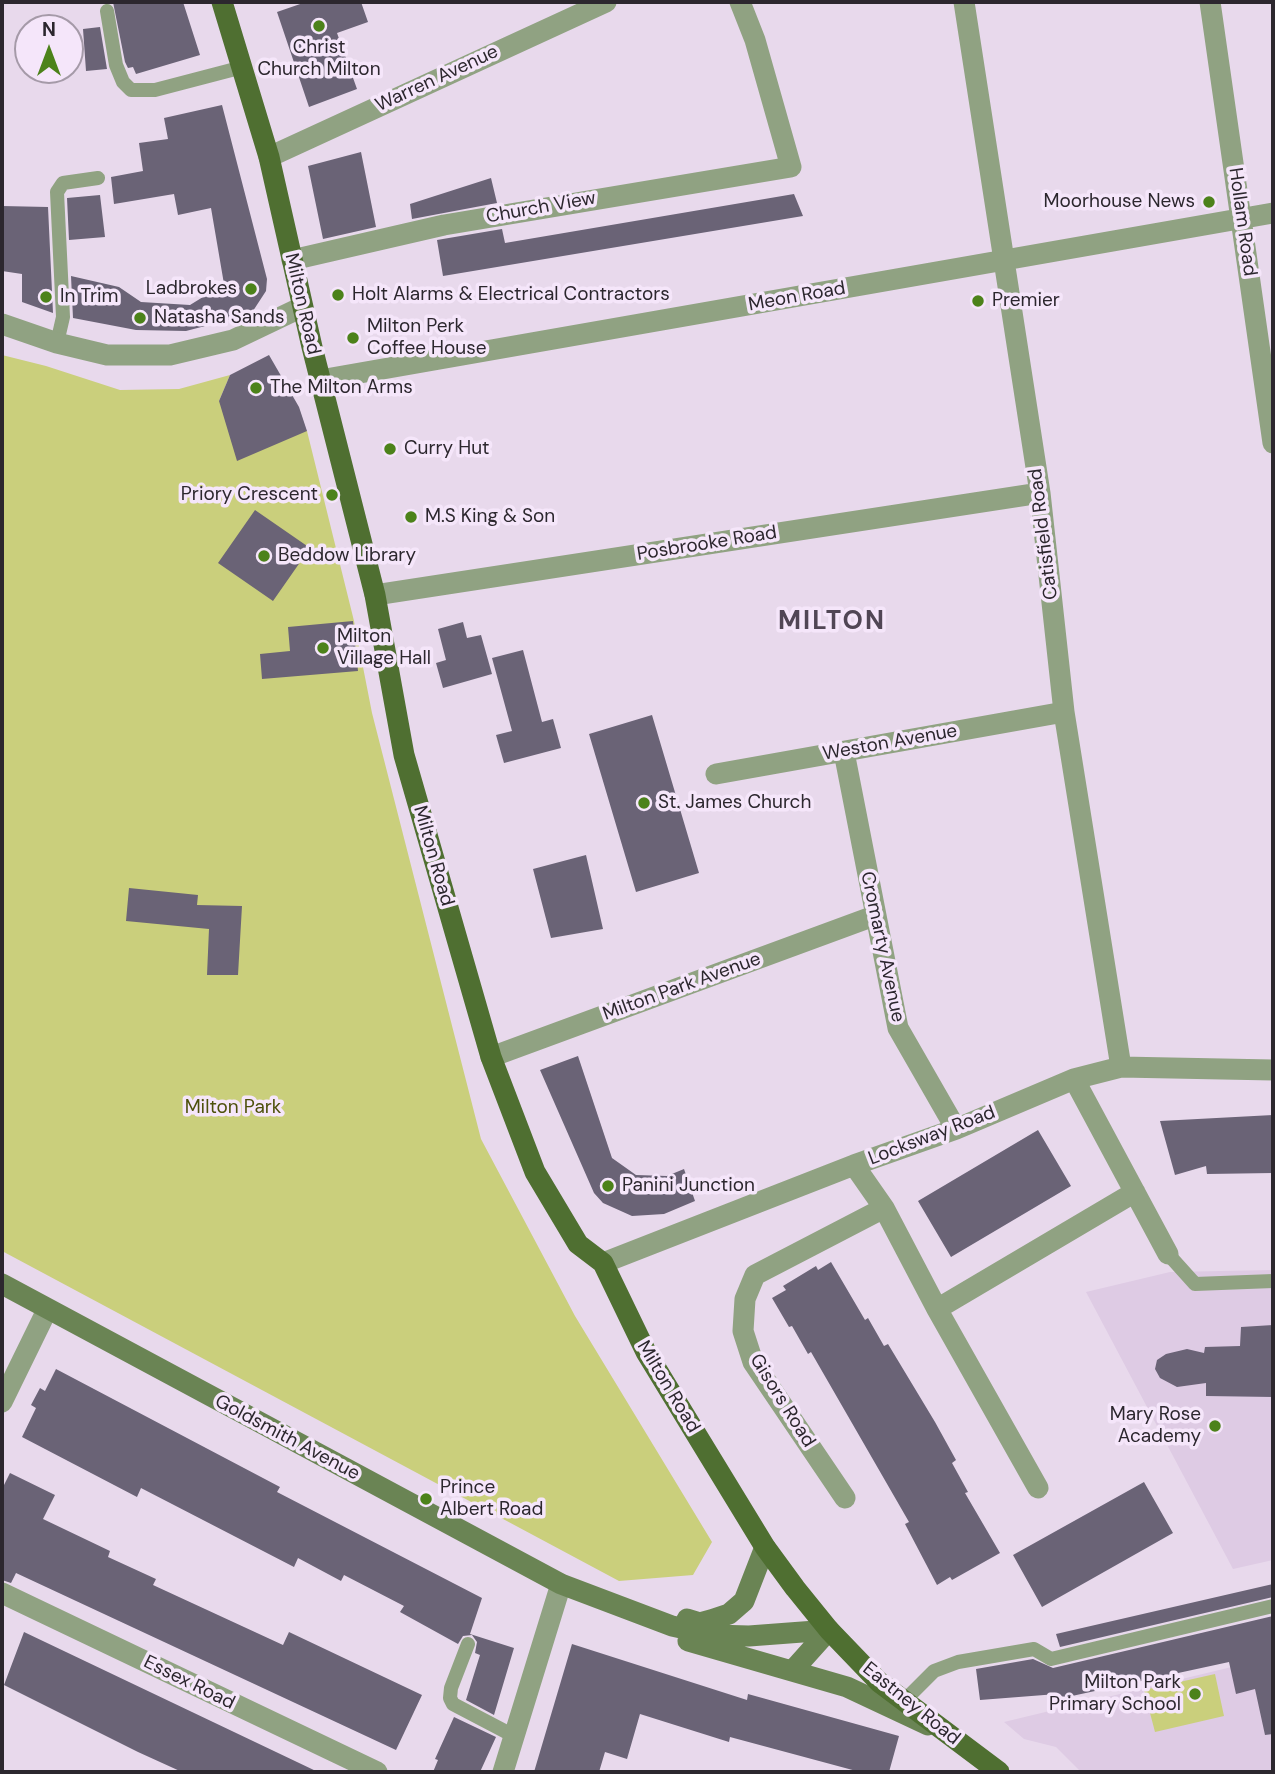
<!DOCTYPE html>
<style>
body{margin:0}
#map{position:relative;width:1275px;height:1774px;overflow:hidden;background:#e8d9ec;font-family:"DM Sans",sans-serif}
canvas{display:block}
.frame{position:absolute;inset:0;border:4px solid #2c272e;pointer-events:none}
.north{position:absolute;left:14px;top:14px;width:70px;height:70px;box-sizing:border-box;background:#f5e6fa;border:2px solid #a59aa8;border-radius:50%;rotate:0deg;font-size:19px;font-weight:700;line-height:28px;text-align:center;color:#2c272e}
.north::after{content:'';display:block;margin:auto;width:24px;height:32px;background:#4c821a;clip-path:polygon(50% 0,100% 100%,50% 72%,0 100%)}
</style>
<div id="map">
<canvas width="1275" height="1774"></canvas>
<div class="frame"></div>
<div class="north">N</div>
</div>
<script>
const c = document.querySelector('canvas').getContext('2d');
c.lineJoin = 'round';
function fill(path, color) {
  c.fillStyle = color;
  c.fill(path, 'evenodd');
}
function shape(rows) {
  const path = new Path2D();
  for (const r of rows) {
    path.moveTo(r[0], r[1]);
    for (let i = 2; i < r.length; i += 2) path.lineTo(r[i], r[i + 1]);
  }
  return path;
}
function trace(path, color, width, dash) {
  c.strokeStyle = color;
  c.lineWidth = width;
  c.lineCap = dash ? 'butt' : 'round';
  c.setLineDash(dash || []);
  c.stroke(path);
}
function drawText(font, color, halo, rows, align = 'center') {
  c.font = font + ' "DM Sans",sans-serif';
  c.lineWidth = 7;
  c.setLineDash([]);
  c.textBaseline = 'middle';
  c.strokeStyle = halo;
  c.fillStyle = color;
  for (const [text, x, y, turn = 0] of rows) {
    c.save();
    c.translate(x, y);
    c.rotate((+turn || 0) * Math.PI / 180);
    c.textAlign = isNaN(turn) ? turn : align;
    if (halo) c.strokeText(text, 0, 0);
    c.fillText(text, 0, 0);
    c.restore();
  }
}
fill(shape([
 [1273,1270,1273,1560,1233,1569,1086,1292,1170,1272],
 [1273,1657,1273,1772,1081,1772,1056,1747,1024,1739,1004,1722]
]), '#decbe4');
fill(shape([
 [2,355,46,366,120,390,179,389,230,375,219,401,307,431,354,621,372,713,481,1139,575,1316,712,1542,693,1575,619,1581,2,1251],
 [1215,1674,1224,1716,1155,1732,1144,1690]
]), '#cacf7c');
fill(shape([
 [113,2,183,2,200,55,136,74,133,67,128,68,125,62],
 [306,2,361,2,368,22,337,33,357,89,309,107,277,12],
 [100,27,107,69,86,71,83,29],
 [222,105,267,279,266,291,251,314,186,331,136,330,73,318,71,276,119,287,141,302,190,305,224,284,211,208,178,215,174,194,114,204,111,177,143,171,139,143,168,139,164,118],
 [361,152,376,227,323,239,308,166],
 [491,178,497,203,412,219,410,204],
 [794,194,803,216,443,276,437,240,502,229,505,243],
 [100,195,105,237,69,240,67,198],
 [2,206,48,207,53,313,22,302,22,274,2,271],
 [269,355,299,407,307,431,237,461,219,401,230,375],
 [255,510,310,548,273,601,218,563],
 [353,621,358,671,262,679,260,654,290,651,288,627],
 [463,622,467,638,481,635,492,674,443,688,436,663,446,660,438,629],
 [523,650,542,722,553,719,561,748,504,763,496,735,512,731,492,658],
 [652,715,699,873,636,892,589,734],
 [586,855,603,929,551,938,533,869],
 [129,888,198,895,197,905,242,906,238,975,207,975,209,929,126,921],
 [578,1056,612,1158,636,1175,667,1176,684,1169,695,1201,664,1214,632,1216,603,1203,594,1193,540,1070],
 [1273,1115,1273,1173,1207,1174,1206,1166,1175,1175,1160,1121],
 [1038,1130,1071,1186,951,1257,918,1201],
 [831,1262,865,1320,868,1318,884,1346,888,1344,935,1422,956,1460,952,1463,968,1492,965,1493,1000,1553,952,1580,950,1577,937,1585,905,1524,909,1522,811,1352,808,1354,792,1326,789,1327,772,1298,786,1290,783,1286,816,1266,818,1270],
 [1273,1325,1273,1397,1206,1396,1206,1383,1177,1387,1160,1378,1155,1369,1157,1360,1166,1354,1187,1349,1204,1353,1205,1347,1240,1346,1241,1327],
 [56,1369,280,1487,277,1492,482,1598,470,1634,514,1648,494,1715,466,1700,480,1655,475,1653,477,1642,472,1635,463,1636,458,1644,400,1612,404,1606,344,1575,341,1581,298,1558,294,1567,141,1488,137,1497,22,1437,36,1408,31,1405,40,1388,45,1391],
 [10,1473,55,1495,43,1519,110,1551,108,1557,156,1579,153,1585,283,1645,289,1632,422,1695,396,1750,16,1573,11,1583,2,1580,2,1489],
 [1144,1482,1173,1533,1042,1607,1013,1555],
 [1273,1584,1273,1597,1060,1647,1056,1634],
 [1273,1616,1273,1734,1265,1735,1255,1689,1236,1694,1229,1662,1058,1699,1057,1694,980,1700,976,1669,1033,1659,1053,1668],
 [24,1632,318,1772,182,1772,138,1752,4,1685],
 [572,1644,747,1700,748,1694,899,1736,889,1772,860,1772,730,1737,729,1742,640,1714,627,1759,605,1752,599,1772,534,1772],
 [454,1717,496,1737,480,1772,433,1772,438,1760,435,1759]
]), '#6a6376');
trace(shape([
 [107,11,116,65,123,82,131,90,155,90,243,67],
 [57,343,63,317,57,192,63,183,98,178],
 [1168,1254,1195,1284,1273,1281],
 [468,1644,451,1688,450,1698,453,1704,514,1736],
 [904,1701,934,1671,958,1662,1034,1649,1051,1659,1273,1606]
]), '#90a282', 14);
trace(shape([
 [964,2,1040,493,1064,712,1121,1067],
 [1210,2,1273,443],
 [269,157,606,2],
 [292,260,444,225,791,167,755,40,740,2],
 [2,324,57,343,107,355,170,355,233,340,302,307],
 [320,380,1273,213],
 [375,595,1040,493],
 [844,752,898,1028,956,1129],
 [716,774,1064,712],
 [491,1057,874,916],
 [1074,1079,1168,1254],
 [854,1165,884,1208,937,1309,1038,1488],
 [603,1263,854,1165,956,1129,1074,1079,1121,1067,1273,1070],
 [937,1309,1135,1192],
 [2,1402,47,1310],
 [845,1498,753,1362,743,1331,745,1299,755,1275,884,1208],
 [2,1593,377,1772],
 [503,1772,561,1584]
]), '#90a282', 21);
trace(shape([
 [2,1284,561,1584,672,1626,713,1635,749,1636,829,1630],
 [687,1619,700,1623,711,1620,729,1614,744,1601,765,1547],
 [688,1641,847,1687,928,1725],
 [794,1669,829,1630]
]), '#6a8454', 21);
trace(shape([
 [222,2,269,157,312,347,375,595,404,755,491,1057,535,1172,578,1244,603,1263,646,1352,765,1547,795,1588,829,1630,879,1682,999,1772]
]), '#4f6f31', 21);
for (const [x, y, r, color] of [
 [319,26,7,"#4c821a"],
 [1209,202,7,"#4c821a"],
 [251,289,7,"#4c821a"],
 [338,295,7,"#4c821a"],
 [46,297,7,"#4c821a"],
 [978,301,7,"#4c821a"],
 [140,318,7,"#4c821a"],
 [353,338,7,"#4c821a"],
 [256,388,7,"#4c821a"],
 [390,449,7,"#4c821a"],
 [332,495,7,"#4c821a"],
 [411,517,7,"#4c821a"],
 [264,556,7,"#4c821a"],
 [323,648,7,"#4c821a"],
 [644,803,7,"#4c821a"],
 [608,1186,7,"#4c821a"],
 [1215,1426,7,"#4c821a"],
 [426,1499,7,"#4c821a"],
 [1195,1694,7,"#4c821a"]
]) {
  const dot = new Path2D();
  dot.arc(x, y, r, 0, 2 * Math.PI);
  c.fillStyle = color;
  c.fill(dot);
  trace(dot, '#f5e6fa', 2.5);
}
drawText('19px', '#2c272e', '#f5e6fa', [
 ["Christ",319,48,"center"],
 ["Church Milton",319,70,"center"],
 ["Moorhouse News",1195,202,"right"],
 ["Ladbrokes",237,289,"right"],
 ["Holt Alarms & Electrical Contractors",352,295],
 ["In Trim",60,297],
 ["Premier",992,301],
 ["Natasha Sands",154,318],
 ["Milton Perk",367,327],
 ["Coffee House",367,349],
 ["The Milton Arms",270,388],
 ["Curry Hut",404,449],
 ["Priory Crescent",318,495,"right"],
 ["M.S King & Son",425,517],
 ["Beddow Library",278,556],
 ["Milton",337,637],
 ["Village Hall",337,659],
 ["St. James Church",658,803],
 ["Panini Junction",622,1186],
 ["Mary Rose",1201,1415,"right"],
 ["Academy",1201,1437,"right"],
 ["Prince",440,1488],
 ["Albert Road",440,1510],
 ["Milton Park",1181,1683,"right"],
 ["Primary School",1181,1705,"right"]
], 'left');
drawText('19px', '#2c272e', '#f5e6fa', [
 ["Warren Avenue",437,79,-25],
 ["Church View",541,208,-10],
 ["Hollam Road",1242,222,82],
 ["Meon Road",797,297,-10],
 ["Milton Road",302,304,77],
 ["Catisfield Road",1044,534,-97],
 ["Posbrooke Road",707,544,-9],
 ["Weston Avenue",890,743,-10],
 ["Milton Road",433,856,74],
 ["Cromarty Avenue",882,947,78],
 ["Milton Park Avenue",682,987,-20],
 ["Locksway Road",932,1136,-21],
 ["Milton Road",668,1387,59],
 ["Gisors Road",782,1401,58],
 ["Goldsmith Avenue",287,1438,28],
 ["Essex Road",189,1683,26],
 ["Eastney Road",911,1704,39]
]);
drawText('19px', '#4d500b', '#f5e6fa', [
 ["Milton Park",233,1108]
]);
c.letterSpacing = '2px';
drawText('bold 26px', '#514655', '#f5e6fa', [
 ["MILTON",832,622]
]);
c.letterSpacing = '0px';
</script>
